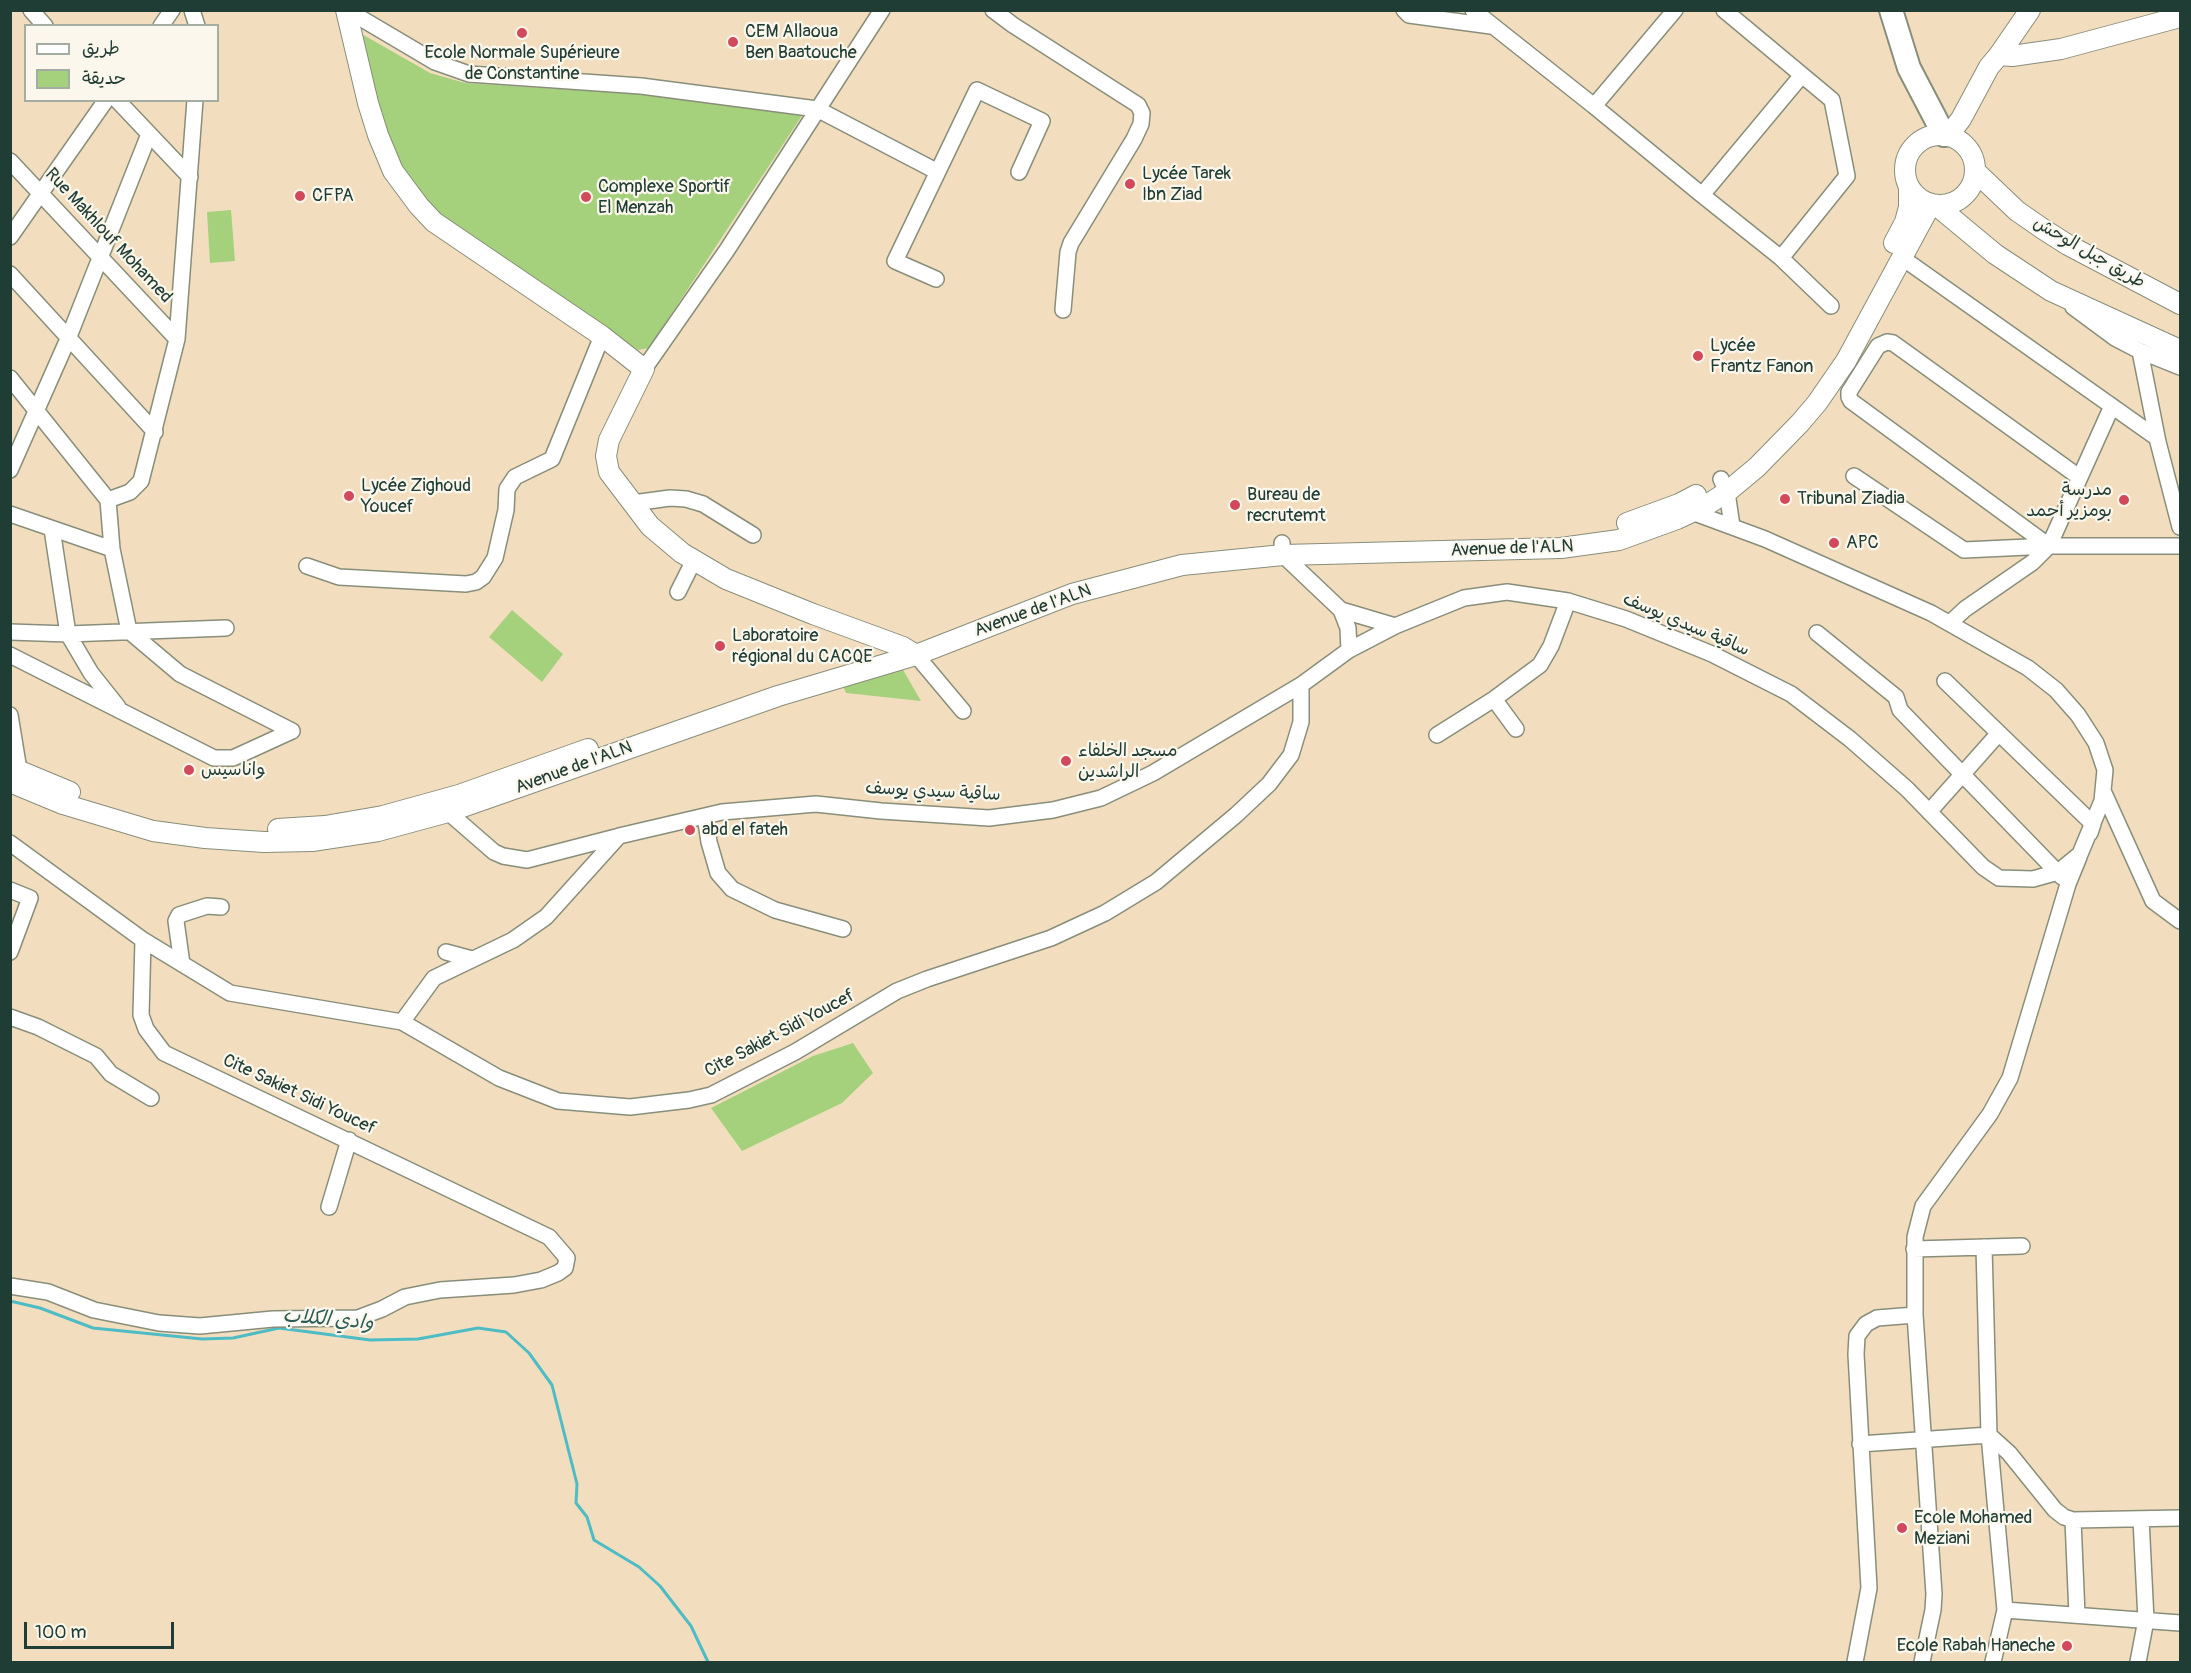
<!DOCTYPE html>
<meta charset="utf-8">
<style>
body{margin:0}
#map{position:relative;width:2191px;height:1673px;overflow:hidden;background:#f2debf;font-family:Pangolin,"Playpen Sans Arabic",sans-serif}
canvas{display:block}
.frame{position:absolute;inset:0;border:12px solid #1f3d34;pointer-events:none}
.legend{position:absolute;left:24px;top:24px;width:195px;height:78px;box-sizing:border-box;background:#fbf7ec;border:2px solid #a3ada2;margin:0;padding:8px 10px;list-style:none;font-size:18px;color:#1f3d34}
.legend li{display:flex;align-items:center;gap:12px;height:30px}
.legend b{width:30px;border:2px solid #a3ada2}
.scale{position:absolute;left:24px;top:1622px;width:150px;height:27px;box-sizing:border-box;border:3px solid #1f3d34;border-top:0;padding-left:8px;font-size:18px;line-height:21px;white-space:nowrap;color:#1f3d34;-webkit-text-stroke:4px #fbf7ec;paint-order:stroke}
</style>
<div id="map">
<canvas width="2191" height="1673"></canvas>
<div class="frame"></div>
<ul class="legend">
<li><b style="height:8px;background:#fff"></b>طريق</li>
<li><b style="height:16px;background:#a5d17d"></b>حديقة</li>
</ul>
<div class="scale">100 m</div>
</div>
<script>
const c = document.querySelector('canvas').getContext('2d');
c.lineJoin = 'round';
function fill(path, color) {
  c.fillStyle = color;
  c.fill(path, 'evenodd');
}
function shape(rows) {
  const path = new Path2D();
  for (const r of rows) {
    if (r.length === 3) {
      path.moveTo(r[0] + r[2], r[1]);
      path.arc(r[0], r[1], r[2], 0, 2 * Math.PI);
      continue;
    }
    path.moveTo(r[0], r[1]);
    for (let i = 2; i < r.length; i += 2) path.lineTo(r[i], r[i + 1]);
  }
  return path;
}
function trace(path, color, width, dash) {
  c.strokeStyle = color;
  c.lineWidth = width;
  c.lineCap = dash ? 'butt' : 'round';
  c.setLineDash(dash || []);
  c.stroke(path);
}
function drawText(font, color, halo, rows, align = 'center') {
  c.font = font + ' Pangolin,"Playpen Sans Arabic",sans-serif';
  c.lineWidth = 4.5;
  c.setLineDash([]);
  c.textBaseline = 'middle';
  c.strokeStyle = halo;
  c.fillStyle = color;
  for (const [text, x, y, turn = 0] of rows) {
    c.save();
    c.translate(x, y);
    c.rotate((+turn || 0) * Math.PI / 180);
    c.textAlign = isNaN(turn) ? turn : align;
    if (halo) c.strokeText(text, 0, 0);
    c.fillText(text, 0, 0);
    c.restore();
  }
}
fill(shape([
 [360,33,430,73,465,83,637,94,803,114,649,348,638,350,434,211,396,157,378,110],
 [231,210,235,261,210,263,207,212],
 [512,610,563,654,542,682,489,637],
 [902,668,921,701,846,693,843,686],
 [853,1043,873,1073,842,1103,742,1151,711,1108,813,1056]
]), '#a5d17d');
trace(shape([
 [10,1301,40,1308,93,1328,202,1339,233,1338,279,1328,370,1340,418,1339,478,1328,506,1332,529,1353,552,1385,577,1484,576,1503,587,1517,594,1540,639,1567,660,1586,691,1626,708,1662]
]), '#4ebcc4', 3);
const minor = shape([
 [31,10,45,26],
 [192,10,197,26],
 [347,10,435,62,469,74,641,86,817,109,936,171],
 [993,10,1013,25,1138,105,1142,113,1141,124,1134,139,1071,243,1068,252,1063,310],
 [1404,10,1409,15,1491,26],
 [1473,10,1594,106],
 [1675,10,1594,106,1702,195],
 [1724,10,1832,100,1847,176,1781,258,1831,306],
 [161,26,172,10],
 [117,100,190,177],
 [10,161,177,339],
 [10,237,106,100],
 [1901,257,2157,438],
 [1781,258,1702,195,1802,75],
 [10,274,155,432],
 [936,279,895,261,977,90,1042,121,1019,172],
 [2073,307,2115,338,2140,351,2180,367],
 [2140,351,2158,442,2180,527],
 [644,369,727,250,882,10],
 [10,378,108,500,112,549,129,631,180,674,292,731],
 [10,470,68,339,149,134],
 [1854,476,1964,550,2049,546,2180,546],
 [1721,479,1727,492,1732,526],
 [108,500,130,492,141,481,177,339,195,100],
 [633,503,670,498,686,499,703,504,753,535],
 [10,514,112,549],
 [52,529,68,634,91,673,118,707],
 [1282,543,1283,555,1341,610,1348,628,1349,650],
 [2049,546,1851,401,1849,397,1849,392,1878,346,1887,342,1893,343,2079,477],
 [307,566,339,577,466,584,476,582,483,577,495,558,506,510,507,489,515,477,552,459,602,336],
 [678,592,694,560],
 [1341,610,1395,626],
 [1950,623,1965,609,2033,562,2049,546,2112,406],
 [10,632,68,634,226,628],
 [1817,633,1896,697,1900,710,2062,877],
 [10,655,214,758,233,758,292,731],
 [916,655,963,711],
 [1945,681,2093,824,2090,833],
 [1494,699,1516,729],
 [10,715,19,770],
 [1437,735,1494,699,1540,665,1551,646,1568,601],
 [2104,793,2153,901,2180,921],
 [445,805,448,812,494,852,503,856,527,860,616,837],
 [1929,812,1999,733],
 [705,816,709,842,718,873,732,889,775,910,843,929],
 [10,843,143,940,230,993,402,1022,499,1078,558,1101,630,1107,689,1100,711,1095,795,1052,897,991,927,979,1051,938,1105,913,1156,882,1236,815,1269,784,1291,755,1301,722,1301,685],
 [10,890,30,898,10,952],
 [446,952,472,959],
 [182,964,176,921,179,915,207,906,221,907],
 [10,1017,38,1027,96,1056,111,1074,151,1098],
 [402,1022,434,978,513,940,546,917,619,836,722,812,816,804,881,811,989,818,1053,810,1101,798,1153,773,1301,685,1349,650,1395,626,1464,598,1507,592,1568,601,1626,619,1712,654,1791,694,1850,739,1907,789,1983,867,1999,878,2033,879,2058,872,2080,854,2102,801,2105,770,2096,743,2078,715,2056,690,2028,668,1931,613,1765,539,1692,512,1689,507],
 [329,1207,349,1140],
 [1984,1247,1989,1435,2005,1610,1993,1662],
 [1914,1249,2022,1246],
 [10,1286,48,1292,94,1310,159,1323,200,1326,273,1319,358,1318,382,1309,405,1297,440,1290,514,1285,541,1280,558,1273,565,1268,567,1258,549,1237,164,1053,146,1029,141,1015,143,940],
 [1860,1444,1989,1435,2009,1453,2055,1510,2064,1517,2073,1520,2077,1615],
 [2073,1520,2180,1518],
 [2005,1610,2180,1623],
 [1855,1662,1869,1588,1856,1354,1857,1336,1866,1324,1877,1318,1915,1315],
 [1922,1662,1933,1610,1934,1594,1915,1315,1915,1237,1923,1206,1990,1114,2010,1078,2068,884,2079,857],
 [2138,1662,2146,1620,2141,1519]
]);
const major = shape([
 [346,10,368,103,378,135,393,171,419,206,434,222,602,336,644,369,609,440,606,456,609,472,650,526,682,553,726,579,813,614,903,647,916,655],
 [1999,55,2012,56,2061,49,2180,17],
 [1940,170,35],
 [1948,136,1961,119,1989,67,1999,55,2030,10],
 [1975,171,2017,211,2043,229,2068,245,2180,304],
 [1936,205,1995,254,2051,291,2180,350],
 [1894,243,1905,222,1909,207,1909,186],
 [1627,523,1679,504,1696,495],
 [10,767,70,792],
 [10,782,63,804,153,831,205,838,264,842,312,841,378,831,448,812,778,696,916,655,1072,594,1182,565,1283,555,1561,548,1619,540,1677,519,1705,506,1727,492,1757,467,1800,423,1817,403,1846,361,1931,204],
 [278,829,325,826,383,816,459,795,588,749]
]);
const highway = shape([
 [1891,10,1909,68,1944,135]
]);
trace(minor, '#888e7a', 18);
trace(major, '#888e7a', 22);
trace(highway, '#888e7a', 26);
trace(minor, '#fff', 15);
trace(major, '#fff', 20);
trace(highway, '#fff', 22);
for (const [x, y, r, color] of [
 [522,33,6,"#d1495b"],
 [733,42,6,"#d1495b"],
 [1130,184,6,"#d1495b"],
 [300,196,6,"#d1495b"],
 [586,197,6,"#d1495b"],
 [1698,356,6,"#d1495b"],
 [349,496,6,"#d1495b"],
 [1785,499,6,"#d1495b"],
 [2124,500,6,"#d1495b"],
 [1235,505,6,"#d1495b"],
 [1834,543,6,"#d1495b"],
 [720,646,6,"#d1495b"],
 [1066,761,6,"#d1495b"],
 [189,770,6,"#d1495b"],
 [690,830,6,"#d1495b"],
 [1902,1528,6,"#d1495b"],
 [2067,1646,6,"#d1495b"]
]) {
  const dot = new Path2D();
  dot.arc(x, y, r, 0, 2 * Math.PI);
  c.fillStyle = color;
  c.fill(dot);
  trace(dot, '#fbf7ec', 2);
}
drawText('18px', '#1f3d34', '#fbf7ec', [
 ["CEM Allaoua",745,32],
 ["Ben Baatouche",745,53],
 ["Ecole Normale Supérieure",522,53,"center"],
 ["de Constantine",522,74,"center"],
 ["Lycée Tarek",1142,174],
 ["Ibn Ziad",1142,195],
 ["Complexe Sportif",598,187],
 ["El Menzah",598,208],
 ["CFPA",312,196],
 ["Lycée",1710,346],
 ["Frantz Fanon",1710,367],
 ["Lycée Zighoud",361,486],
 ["Youcef",361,507],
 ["مدرسة",2112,490,"right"],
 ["بومزير أحمد",2112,511,"right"],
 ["Bureau de",1247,495],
 ["recrutemt",1247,516],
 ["Tribunal Ziadia",1797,499],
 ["APC",1846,543],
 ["Laboratoire",732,636],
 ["régional du CACQE",732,657],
 ["مسجد الخلفاء",1078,751],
 ["الراشدين",1078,772],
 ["واناسيس",201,770],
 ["abd el fateh",702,830],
 ["Ecole Mohamed",1914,1518],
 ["Meziani",1914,1539],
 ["Ecole Rabah Haneche",2055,1646,"right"]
], 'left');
drawText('18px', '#1f3d34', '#fbf7ec', [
 ["Rue Makhlouf Mohamed",108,236,47],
 ["طريق جبل الوحش",2089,253,30],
 ["Avenue de l'ALN",1512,549,-2],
 ["Avenue de l'ALN",1033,611,-20],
 ["ساقية سيدي يوسف",1686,625,23],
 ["Avenue de l'ALN",574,768,-20],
 ["ساقية سيدي يوسف",933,792,3],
 ["Cite Sakiet Sidi Youcef",780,1034,-28],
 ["Cite Sakiet Sidi Youcef",299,1095,25]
]);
drawText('italic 20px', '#2b5d58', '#fbf7ec', [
 ["وادي الكلاب",328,1320,5]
]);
</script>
